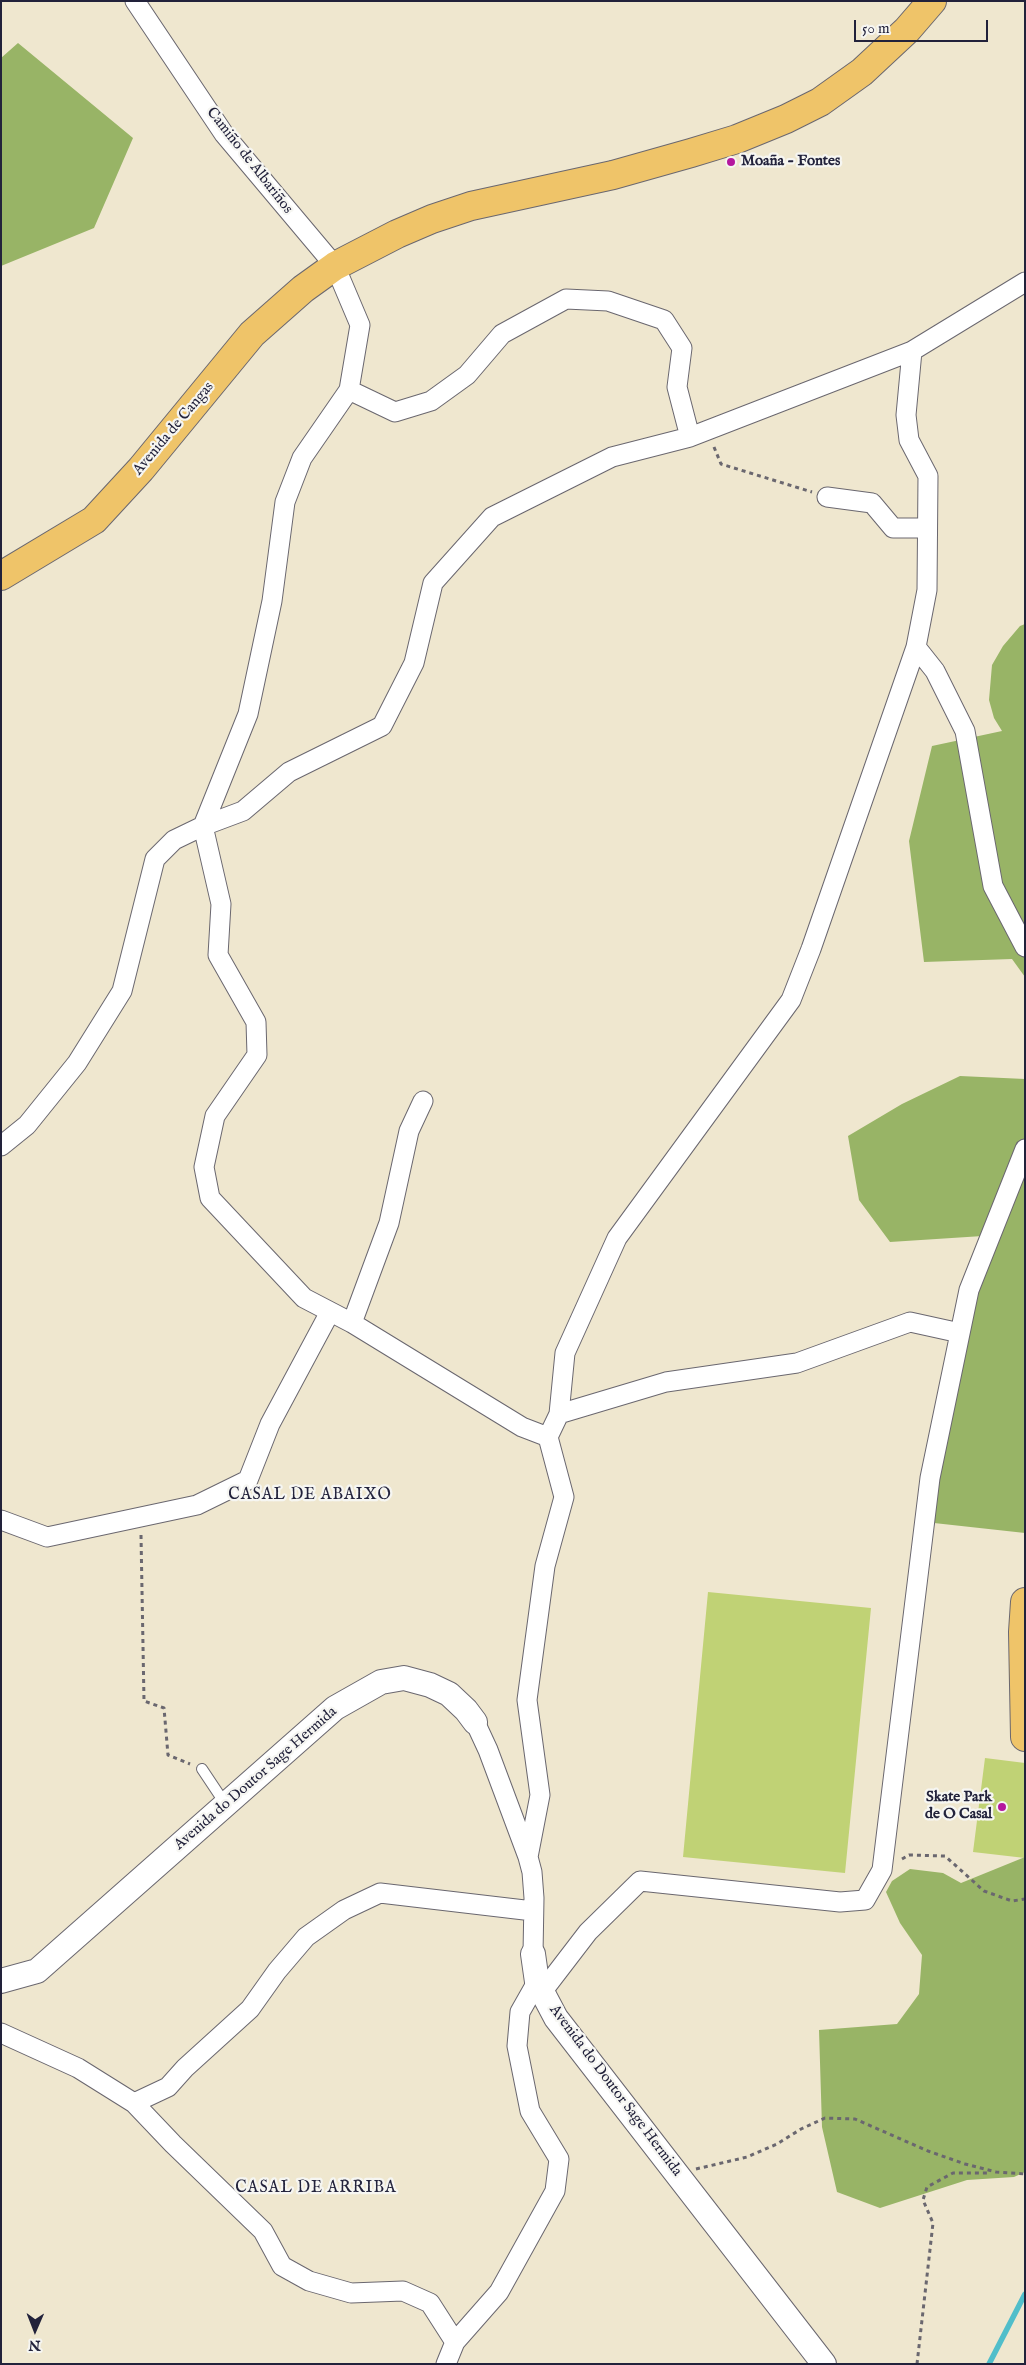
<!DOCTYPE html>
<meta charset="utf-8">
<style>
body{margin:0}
#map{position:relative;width:1026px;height:2365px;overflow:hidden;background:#efe7cf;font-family:"IM FELL English",serif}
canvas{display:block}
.frame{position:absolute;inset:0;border:2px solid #22223b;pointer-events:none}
.north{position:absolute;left:10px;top:2305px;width:50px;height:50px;-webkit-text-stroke:4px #f6f6f2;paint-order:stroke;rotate:181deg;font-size:14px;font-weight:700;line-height:20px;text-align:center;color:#22223b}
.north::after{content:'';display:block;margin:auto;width:18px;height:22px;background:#22223b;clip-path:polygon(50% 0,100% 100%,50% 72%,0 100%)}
.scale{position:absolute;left:854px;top:20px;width:134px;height:22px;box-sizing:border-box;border:2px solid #22223b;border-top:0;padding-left:6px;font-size:15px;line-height:18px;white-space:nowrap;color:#22223b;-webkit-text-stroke:4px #f6f6f2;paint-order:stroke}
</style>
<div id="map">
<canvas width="1026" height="2365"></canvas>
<div class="frame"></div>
<div class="north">N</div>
<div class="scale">50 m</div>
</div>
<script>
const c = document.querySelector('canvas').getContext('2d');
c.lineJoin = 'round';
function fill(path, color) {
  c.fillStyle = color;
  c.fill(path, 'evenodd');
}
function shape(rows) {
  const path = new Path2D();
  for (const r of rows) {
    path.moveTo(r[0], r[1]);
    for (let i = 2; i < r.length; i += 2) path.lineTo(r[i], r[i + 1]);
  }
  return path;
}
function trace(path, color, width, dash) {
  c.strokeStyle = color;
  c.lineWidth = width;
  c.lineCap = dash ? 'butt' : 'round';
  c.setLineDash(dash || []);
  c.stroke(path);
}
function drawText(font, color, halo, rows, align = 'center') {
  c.font = font + ' "IM FELL English",serif';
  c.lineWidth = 4.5;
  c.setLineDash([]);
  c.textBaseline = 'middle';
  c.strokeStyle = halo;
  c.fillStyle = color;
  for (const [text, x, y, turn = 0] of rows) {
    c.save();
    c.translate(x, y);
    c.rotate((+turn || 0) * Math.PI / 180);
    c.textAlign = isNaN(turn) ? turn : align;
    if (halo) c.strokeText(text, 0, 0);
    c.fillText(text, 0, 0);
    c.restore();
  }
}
fill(shape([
 [708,1592,871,1608,845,1873,683,1857],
 [985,1758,1025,1763,1025,1858,973,1852]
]), '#c0d275');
fill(shape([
 [18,43,133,138,94,228,1,266,1,58],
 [1025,624,1025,977,1012,959,924,962,909,841,932,746,1002,731,994,718,989,700,992,665,1003,646,1020,626],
 [960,1076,1025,1079,1025,1533,934,1523,938,1472,977,1292,998,1235,890,1242,859,1200,848,1136,902,1104],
 [1025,1857,1025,2172,1014,2177,967,2180,880,2208,837,2192,822,2127,819,2030,897,2024,919,1994,922,1955,900,1923,886,1892,892,1881,910,1869,943,1873,961,1883]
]), '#98b466');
trace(shape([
 [989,2364,1025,2294]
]), '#51beca', 5.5);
const service = shape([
 [202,1769,226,1805]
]);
const minor = shape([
 [349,390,395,412,431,401,467,375,502,334,566,299,608,301,664,320,682,348,677,387,690,437],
 [827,497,872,503,893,528,927,528],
 [916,647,935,671,965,731,993,886,1025,947],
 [1,1146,27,1125,77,1063,122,991,155,859,174,840,203,826,248,714,272,601,285,502,302,458,349,390,360,325,335,266,224,134,135,1],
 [352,1323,389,1223,409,1131,423,1101],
 [559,1414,666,1382,797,1363,910,1322,960,1333],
 [548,1437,522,1427,352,1323,304,1298,210,1198,204,1167,215,1116,257,1055,256,1022,218,955,221,904,203,826,243,811,289,772,382,726,414,663,433,583,492,517,612,457,690,437,912,351,1025,282],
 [1,1520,47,1537,197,1505,248,1480,270,1424,330,1312],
 [475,1722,488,1750,528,1857,532,1872,534,1898,533,1954],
 [528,1857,540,1795,527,1700,545,1566,564,1497,548,1437,559,1414,565,1353,617,1238,791,1000,811,949,916,647,927,590,928,476,909,440,906,415,912,351],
 [542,1992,588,1932,640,1881,840,1902,865,1900,882,1870,930,1478,969,1290,1025,1149],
 [1,2033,78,2068,134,2103,173,2144,263,2231,282,2266,309,2281,351,2293,403,2291,430,2303,455,2342],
 [134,2103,168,2087,185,2068,250,2009,277,1971,306,1937,344,1910,380,1893,533,1911],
 [446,2364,455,2342,499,2292,555,2191,559,2159,530,2111,517,2046,520,2012,537,1982]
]);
const tertiary = shape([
 [533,1954,537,1982,556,2018,824,2364],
 [1,1981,37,1971,335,1708,381,1682,404,1678,430,1685,449,1694,466,1710,475,1722]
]);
const primary = shape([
 [1,576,94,520,141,469,252,334,303,289,335,266,397,234,432,219,471,206,613,175,691,153,737,139,786,119,820,102,862,72,907,30,932,1]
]);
const trunk = shape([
 [1025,1602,1023,1632,1025,1737]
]);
trace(service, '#6a676f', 12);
trace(minor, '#6a676f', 21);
trace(tertiary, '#6a676f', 26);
trace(primary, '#6a676f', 30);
trace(trunk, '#6a676f', 30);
trace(shape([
 [714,447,721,464,812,492],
 [141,1535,144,1701,164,1708,168,1755,190,1764],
 [902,1859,909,1855,945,1856,984,1891,1012,1901,1025,1899],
 [696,2169,747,2157,777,2144,801,2129,825,2118,855,2119,928,2151,965,2164,996,2172,1025,2174],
 [917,2364,933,2223,923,2200,927,2187,953,2173,990,2173]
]), '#6a676f', 3, [4, 4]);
trace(service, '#fff', 10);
trace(minor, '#fff', 19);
trace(tertiary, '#fff', 24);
trace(primary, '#efc469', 28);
trace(trunk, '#efc469', 28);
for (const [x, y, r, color] of [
 [731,162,5,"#b5179e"],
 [1002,1807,5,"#b5179e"]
]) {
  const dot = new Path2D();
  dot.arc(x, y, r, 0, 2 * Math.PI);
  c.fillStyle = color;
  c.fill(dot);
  trace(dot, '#f6f6f2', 2);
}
drawText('15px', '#22223b', '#f6f6f2', [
 ["Camiño de Albariños",249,161,52],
 ["Avenida de Cangas",174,429,-50],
 ["Avenida do Doutor Sage Hermida",256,1779,-41],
 ["Avenida do Doutor Sage Hermida",615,2091,53]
]);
drawText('bold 15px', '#22223b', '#f6f6f2', [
 ["Moaña - Fontes",741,162],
 ["Skate Park",992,1798,"right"],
 ["de O Casal",992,1815,"right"]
], 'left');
c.letterSpacing = '1px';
drawText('16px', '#22223b', '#f6f6f2', [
 ["CASAL DE ABAIXO",310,1496],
 ["CASAL DE ARRIBA",316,2189]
]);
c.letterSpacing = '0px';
</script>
